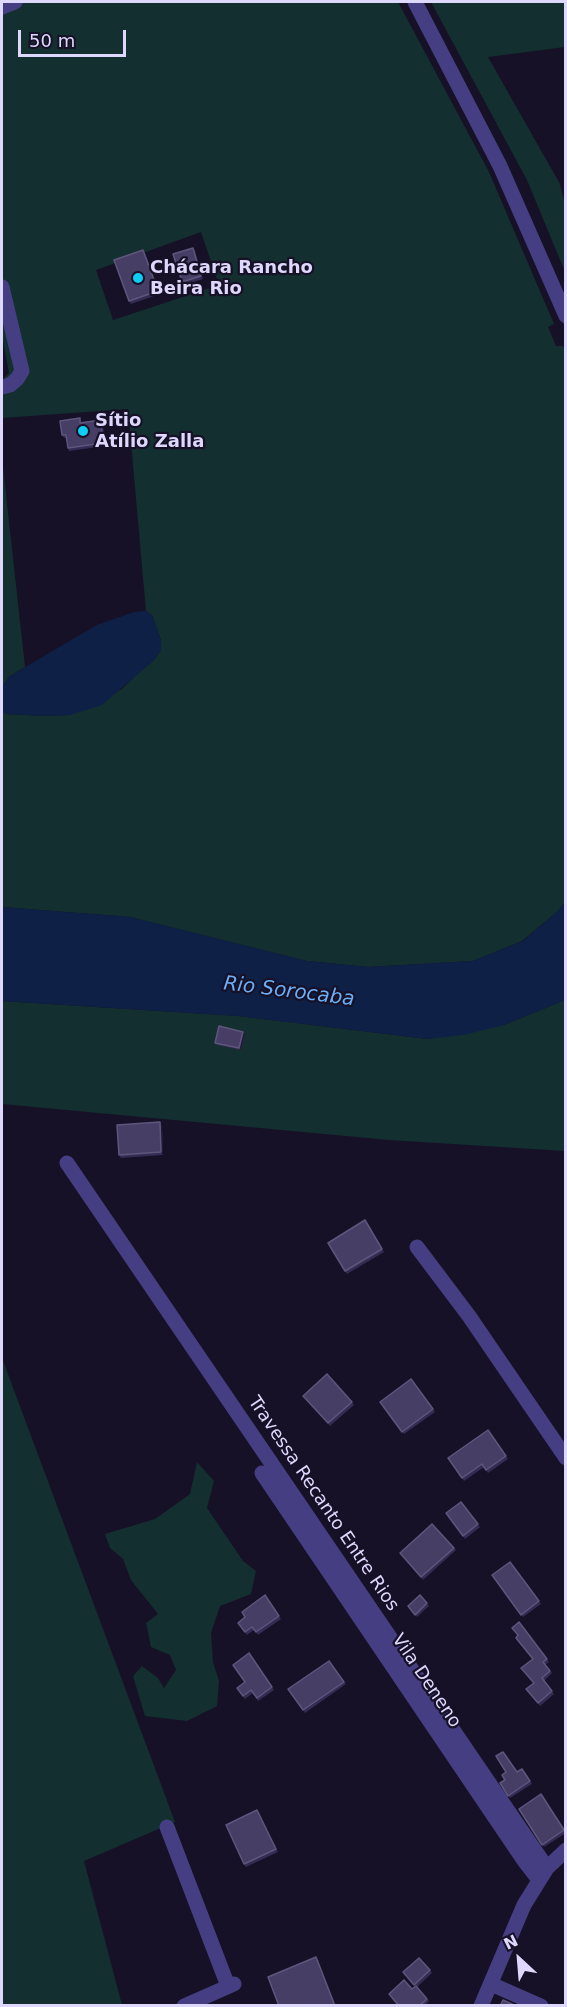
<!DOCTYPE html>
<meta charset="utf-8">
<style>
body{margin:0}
#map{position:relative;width:567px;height:2007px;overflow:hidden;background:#161126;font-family:"DejaVu Sans",sans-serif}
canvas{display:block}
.frame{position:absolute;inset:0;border:3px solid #ded8fd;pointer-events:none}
.north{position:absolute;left:489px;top:1929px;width:60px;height:60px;-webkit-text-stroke:4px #161126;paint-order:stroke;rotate:334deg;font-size:16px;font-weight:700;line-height:24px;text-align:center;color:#ded8fd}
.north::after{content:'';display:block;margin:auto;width:21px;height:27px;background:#ded8fd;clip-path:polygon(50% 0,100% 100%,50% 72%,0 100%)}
.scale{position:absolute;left:18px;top:30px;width:108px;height:27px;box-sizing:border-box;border:3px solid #ded8fd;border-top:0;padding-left:8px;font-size:18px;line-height:21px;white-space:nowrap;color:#ded8fd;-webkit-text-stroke:4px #161126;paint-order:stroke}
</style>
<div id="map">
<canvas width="567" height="2007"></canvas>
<div class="frame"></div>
<div class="north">N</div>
<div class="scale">50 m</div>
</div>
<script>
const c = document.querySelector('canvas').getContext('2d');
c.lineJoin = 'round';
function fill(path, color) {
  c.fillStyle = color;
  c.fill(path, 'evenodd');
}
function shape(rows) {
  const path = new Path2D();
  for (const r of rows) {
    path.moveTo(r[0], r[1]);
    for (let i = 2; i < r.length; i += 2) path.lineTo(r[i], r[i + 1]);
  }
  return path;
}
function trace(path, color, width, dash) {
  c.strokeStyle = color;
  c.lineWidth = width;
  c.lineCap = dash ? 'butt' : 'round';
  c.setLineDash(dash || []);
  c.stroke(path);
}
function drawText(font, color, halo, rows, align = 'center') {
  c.font = font + ' "DejaVu Sans",sans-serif';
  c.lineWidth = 4.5;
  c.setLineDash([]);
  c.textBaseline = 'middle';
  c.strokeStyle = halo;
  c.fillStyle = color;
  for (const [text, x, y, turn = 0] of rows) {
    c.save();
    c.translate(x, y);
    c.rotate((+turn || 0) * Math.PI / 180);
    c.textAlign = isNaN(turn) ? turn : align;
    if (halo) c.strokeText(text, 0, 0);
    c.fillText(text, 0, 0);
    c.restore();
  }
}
fill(shape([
 [2,2,398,2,489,172,554,324,548,327,556,346,563,346,565,350,565,902,557,912,522,941,473,961,368,967,307,961,130,917,2,907,2,710,6,714,45,716,70,715,122,689,134,677,154,660,161,650,161,640,152,615,146,611,128,409,2,418,2,380,9,373,2,336],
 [201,232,219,285,113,320,96,270],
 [431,2,565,2,565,47,488,57,560,184,565,205,565,272,527,180],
 [2,458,25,667,10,676,2,687],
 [565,1000,565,1151,389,1140,2,1104,2,1001,238,1016,428,1039,504,1025],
 [2,1358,175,1822,84,1861,122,2005,2,2005],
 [197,1462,214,1481,207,1508,243,1561,256,1571,251,1594,220,1606,211,1633,213,1662,219,1681,217,1706,187,1721,145,1716,133,1676,142,1666,158,1678,164,1688,176,1670,170,1655,151,1647,146,1623,158,1614,131,1580,123,1559,110,1548,105,1534,155,1519,190,1494]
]), '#142f30');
fill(shape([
 [146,611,152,615,161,640,161,650,154,660,102,705,70,715,45,716,5,714,2,710,2,687,10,676,97,625,134,612],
 [565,902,565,1000,504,1025,463,1035,428,1039,238,1016,2,1001,2,907,130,917,307,961,368,967,473,961,523,941,557,912]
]), '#0f2046');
trace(shape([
 [415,2,500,166,566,316],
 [2,7,15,2],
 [2,287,22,371,17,379,10,385,2,387],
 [67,1163,547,1868],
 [417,1247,469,1316,566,1458],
 [262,1473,525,1862,539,1880],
 [167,1827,228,1986],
 [491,1984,541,2006],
 [184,2006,234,1984],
 [481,2006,524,1905,547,1868,566,1850]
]), '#453e82', 15);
fill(shape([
 [193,248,195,251,203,279,184,285,182,282],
 [145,253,160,294,131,304,129,301],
 [101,420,103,423,105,446,69,451,68,448,66,438,64,438,62,435,82,421,82,422],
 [245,1034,241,1050,217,1045,215,1043],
 [162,1125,163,1155,121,1158,119,1155],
 [365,1220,384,1252,347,1274,328,1243],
 [411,1379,435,1412,404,1434,380,1402],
 [305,1398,352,1402,354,1405,330,1426],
 [488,1430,508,1459,488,1473,484,1467,464,1481,448,1458],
 [461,1502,480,1527,465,1539,446,1513],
 [454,1548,456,1550,423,1580,402,1556],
 [510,1562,541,1604,523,1617,492,1575],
 [265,1595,281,1619,258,1635,254,1630,247,1635,238,1623,245,1617],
 [427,1603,429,1606,417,1617,408,1606],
 [519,1622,549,1662,545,1665,552,1673,544,1681,554,1694,540,1706,526,1689,534,1683,533,1659,518,1636],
 [249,1653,274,1690,258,1701,253,1693,245,1699,237,1688,245,1682],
 [329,1661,346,1684,305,1713,288,1689],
 [522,1769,532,1784,510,1798,500,1783],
 [541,1794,566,1831,566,1833,544,1847,519,1809],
 [257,1810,278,1852,246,1867,244,1864],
 [430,1970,432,1973,417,1987,429,2001,424,2006,399,2006,415,1986,405,1974]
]), '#352b53');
fill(shape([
 [193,248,195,251,203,279,201,276],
 [143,250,145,253,160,294,158,291],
 [101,420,103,423,105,446,103,443],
 [243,1032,245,1034,241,1050,239,1048],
 [160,1122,162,1125,163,1155,161,1152],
 [316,1957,318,1960,336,2006,335,2006]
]), '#211939');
const building = shape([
 [193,248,201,276,182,282,173,254,193,248],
 [143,250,158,291,129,301,114,260,143,250],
 [80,418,80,423,101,420,103,443,68,448,66,435,62,435,60,421,80,418],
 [219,1026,243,1032,239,1048,215,1043,219,1026],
 [160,1122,161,1152,119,1155,117,1125,160,1122],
 [365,1220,382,1249,345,1271,328,1243,365,1220],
 [327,1374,352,1402,328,1423,303,1396,327,1374],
 [411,1379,433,1409,402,1432,380,1402,411,1379],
 [488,1430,506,1456,486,1470,482,1464,462,1478,448,1458,488,1430],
 [461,1502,478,1524,463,1536,446,1513,461,1502],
 [432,1524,454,1548,421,1577,400,1553,432,1524],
 [510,1562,539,1601,521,1615,492,1575,510,1562],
 [265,1595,279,1616,256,1632,252,1627,245,1632,238,1623,245,1617,242,1612,265,1595],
 [420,1595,427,1603,415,1615,408,1606,420,1595],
 [519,1622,547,1659,543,1662,550,1671,542,1678,552,1691,538,1703,526,1689,534,1683,521,1668,533,1659,516,1638,518,1635,512,1628,519,1622],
 [249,1653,272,1687,257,1698,251,1690,243,1696,237,1688,245,1682,233,1665,249,1653],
 [329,1661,344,1682,303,1710,288,1689,329,1661],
 [503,1752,517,1772,522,1769,530,1781,508,1796,500,1783,505,1780,502,1775,506,1772,496,1756,503,1752],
 [541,1794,564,1830,542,1845,519,1809,541,1794],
 [257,1810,276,1849,244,1864,226,1825,257,1810],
 [316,1957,335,2006,279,2006,268,1977,316,1957],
 [419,1958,430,1970,414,1985,403,1972,419,1958],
 [404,1980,412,1989,416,1986,427,1999,419,2006,399,2006,389,1994,404,1980],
 [503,2000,516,2006,500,2006,503,2000]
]);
fill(building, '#473e65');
trace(building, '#5f567d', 1.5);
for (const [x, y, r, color] of [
 [138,278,6,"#0ecdf2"],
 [83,431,6,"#0ecdf2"]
]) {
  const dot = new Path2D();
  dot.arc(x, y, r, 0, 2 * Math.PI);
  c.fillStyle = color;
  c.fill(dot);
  trace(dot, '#161126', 2);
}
drawText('bold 18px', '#ded8fd', '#161126', [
 ["Chácara Rancho",150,268],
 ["Beira Rio",150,289],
 ["Sítio",95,421],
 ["Atílio Zalla",95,442]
], 'left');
drawText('18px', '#ded8fd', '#161126', [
 ["Travessa Recanto Entre Rios",323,1504,56],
 ["Vila Deneno",426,1681,56]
]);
drawText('italic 20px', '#6baef7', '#161126', [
 ["Rio Sorocaba",289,992,7]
]);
</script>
